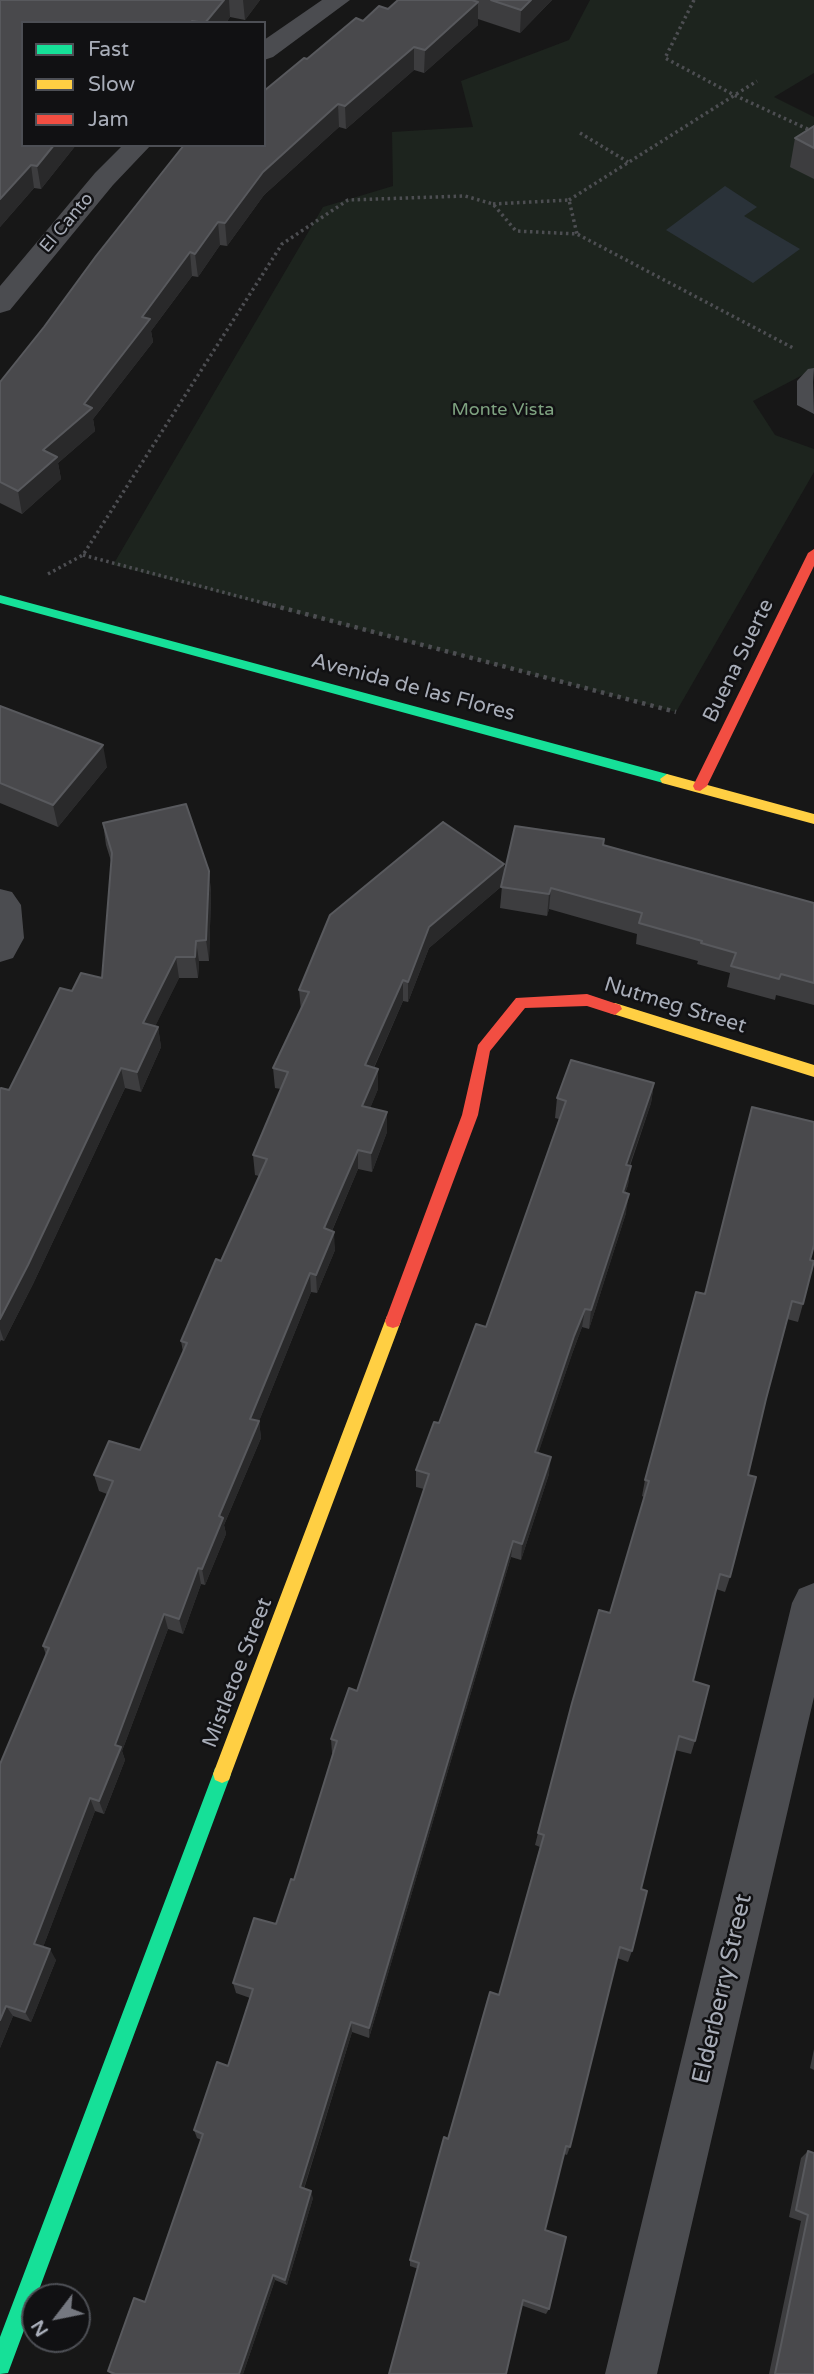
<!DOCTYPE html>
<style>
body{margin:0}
#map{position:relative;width:814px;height:2374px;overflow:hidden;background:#171717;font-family:"Varela Round",sans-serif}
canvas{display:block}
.legend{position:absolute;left:21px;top:21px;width:245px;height:126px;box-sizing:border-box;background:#111113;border:2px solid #4d4f55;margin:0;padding:9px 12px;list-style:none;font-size:21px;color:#a8adb8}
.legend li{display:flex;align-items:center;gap:14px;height:35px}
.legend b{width:35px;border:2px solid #4d4f55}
.north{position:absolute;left:21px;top:2283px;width:70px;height:70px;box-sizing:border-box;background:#111113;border:2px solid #4d4f55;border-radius:50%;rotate:238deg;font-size:19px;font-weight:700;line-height:28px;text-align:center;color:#a8adb8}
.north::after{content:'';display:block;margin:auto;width:24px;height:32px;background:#757880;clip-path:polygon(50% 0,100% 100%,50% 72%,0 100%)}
</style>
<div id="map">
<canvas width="814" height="2374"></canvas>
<ul class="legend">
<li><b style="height:9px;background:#16e098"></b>Fast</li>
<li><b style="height:9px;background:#ffcf43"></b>Slow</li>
<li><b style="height:9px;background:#f24e42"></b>Jam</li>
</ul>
<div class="north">N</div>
</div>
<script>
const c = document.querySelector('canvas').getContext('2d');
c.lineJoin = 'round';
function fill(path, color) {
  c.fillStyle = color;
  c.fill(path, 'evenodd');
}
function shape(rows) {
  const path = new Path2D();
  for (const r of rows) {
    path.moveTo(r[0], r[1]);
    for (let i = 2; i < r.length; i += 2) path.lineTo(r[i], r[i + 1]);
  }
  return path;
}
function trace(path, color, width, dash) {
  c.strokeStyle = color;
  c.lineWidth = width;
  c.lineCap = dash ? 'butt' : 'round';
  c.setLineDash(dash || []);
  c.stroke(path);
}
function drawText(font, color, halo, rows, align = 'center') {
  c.font = font + ' "Varela Round",sans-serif';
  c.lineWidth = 5;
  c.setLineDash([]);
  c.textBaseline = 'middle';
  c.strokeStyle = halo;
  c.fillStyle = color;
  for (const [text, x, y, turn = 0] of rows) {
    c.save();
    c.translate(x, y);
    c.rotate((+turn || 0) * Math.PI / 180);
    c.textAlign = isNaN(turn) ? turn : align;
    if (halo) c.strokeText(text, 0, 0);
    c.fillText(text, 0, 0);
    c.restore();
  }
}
fill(shape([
 [590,0,814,0,814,73,774,97,814,117,814,369,753,401,775,435,814,449,814,472,676,712,113,565,323,207,393,186,392,132,473,127,461,81,569,40]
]), '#1d241e');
fill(shape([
 [725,186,757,207,744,216,800,249,753,283,666,230]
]), '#2a3239');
trace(shape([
 [694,0,665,58,734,95,814,132],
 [580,133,628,162],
 [569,200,757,81],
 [493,204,569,200,577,234],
 [83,555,271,605],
 [48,574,83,555,282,244,348,200,465,196,493,204,516,231,577,234,795,349]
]), '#4d4e52', 3.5, [2.5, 3.5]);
trace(shape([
 [264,603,676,712]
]), '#4d4e52', 4.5, [3.5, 5]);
fill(shape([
 [814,368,813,382,814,414,797,405,797,381,808,369,814,368]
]), '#4b4c50');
fill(shape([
 [322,0,350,0,273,57,264,60,264,40,322,0],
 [123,145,151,145,113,185,10,310,0,313,0,286,95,173,123,145],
 [0,889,12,892,21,905,24,938,13,958,0,962,0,889],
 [814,1583,814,1697,657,2374,605,2374,792,1603,799,1589,814,1583]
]), '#4b4c50');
fill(shape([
 [0,595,667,774,674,779,667,784,0,603,0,595],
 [222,1765,229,1768,231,1774,11,2365,8,2373,0,2374,0,2337,213,1774,215,1768,222,1765]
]), '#16e098');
fill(shape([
 [667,774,814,814,814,824,662,783,660,779,667,774],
 [615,1003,814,1065,814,1077,610,1013,608,1009,610,1005,615,1003],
 [393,1314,399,1316,401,1321,231,1774,229,1780,222,1783,215,1780,213,1774,385,1321,387,1316,393,1314]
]), '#ffcf43');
fill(shape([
 [814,549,814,566,707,786,700,791,695,790,693,786,808,553,814,549],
 [587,994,620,1005,622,1009,615,1015,587,1006,525,1008,490,1051,478,1115,401,1321,399,1326,393,1328,387,1326,385,1321,462,1115,478,1045,516,998,587,994]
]), '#f24e42');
fill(shape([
 [0,0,260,0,245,20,230,17,226,23,23,23,23,145,76,145,41,189,34,188,0,227],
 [398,0,552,0,520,33,478,19,478,25,424,73,414,70,346,129,339,127,264,195,227,246,220,245,198,277,192,276,151,331,153,342,93,419,95,431,58,463,61,479,22,514,0,503,0,382,264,145,307,59,363,21,388,9],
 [814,126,814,179,790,167,795,138],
 [0,706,107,767,58,827,0,803],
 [103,823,209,871,211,893,209,961,199,961,198,978,179,978,155,1026,158,1027,161,1047,141,1092,125,1088,33,1284,4,1341,1,1340,0,1342,0,1089,9,1090,72,991,102,978,111,861,106,845],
 [603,846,814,903,814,1005,776,995,775,1000,727,987,730,973,697,964,698,961,636,944,637,934,549,909,547,916,500,908,502,886,429,948,408,1002,403,1001,374,1068,378,1069,378,1089,370,1108,387,1112,387,1132,372,1172,358,1169,332,1231,335,1250,317,1293,311,1292,259,1421,261,1438,224,1525,226,1534,205,1585,201,1584,183,1634,168,1629,122,1751,125,1760,104,1814,95,1811,43,1947,56,1960,31,2022,13,2016,0,2048,0,1764,46,1655,43,1646,107,1494,99,1491,94,1475,140,1450,183,1352,181,1341,221,1261,259,1176,255,1175,253,1155,281,1089,275,1088,273,1068,301,1010,299,990,504,864,503,882],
 [654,1083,651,1103,630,1166,628,1185,625,1193,626,1213,610,1263,589,1329,582,1327,572,1354,538,1453,549,1474,521,1560,511,1557,369,2038,352,2032,304,2189,313,2198,287,2285,275,2280,243,2374,111,2374,108,2371,145,2302,201,2140,197,2138,194,2130,228,2066,250,1998,236,1993,233,1983,276,1924,294,1880,333,1753,332,1753,331,1739,357,1691,424,1489,416,1487,416,1470,486,1327,559,1119,555,1118,557,1098],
 [810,1260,803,1304,798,1322,787,1319,766,1399,748,1475,730,1577,725,1592,716,1589,693,1681,695,1741,691,1754,675,1750,641,1889,632,1951,628,1962,617,1958,570,2147,567,2155,564,2154,545,2230,549,2309,546,2314,410,2266,410,2260,448,2139,499,1995,540,1847,535,1845,538,1833,610,1613,644,1497,642,1496,645,1480,705,1294],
 [814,2049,814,2070,810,2068],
 [808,2151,814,2374,769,2374,801,2221,789,2217,801,2158]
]), '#3d3d3f');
fill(shape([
 [224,0,229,0,230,17,226,23,205,23],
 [243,0,260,0,245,20],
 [531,0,552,0,520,33,521,10],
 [478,2,478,25,424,73,425,50],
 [414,47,414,70,346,129,345,106],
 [338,104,339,127,264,195,227,246,225,223,263,172],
 [54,145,76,145,41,189,37,166],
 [31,165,34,188,0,227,0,199],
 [218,222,220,245,198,277,195,254],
 [190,252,192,276,151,331,153,342,93,419,95,431,58,463,61,479,22,514,18,491,43,450,84,404,142,317],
 [103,745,107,767,58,827,53,805],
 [504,864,502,886,429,948,408,1002,408,982,429,927],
 [209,871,211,893,209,961,206,940],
 [551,888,549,909,547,916,549,894],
 [196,941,199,961,198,978,195,957],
 [176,957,179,978,147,1043,143,1023],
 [403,980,403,1001,366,1085,365,1065],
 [158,1027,161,1047,141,1092,137,1072],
 [121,1068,125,1088,33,1284,4,1341,0,1329,0,1319],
 [378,1069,378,1089,363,1126,362,1106],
 [654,1083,651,1103,623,1184,626,1165],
 [387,1112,387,1132,372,1172,371,1153],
 [358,1150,358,1169,325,1247,324,1228],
 [631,1166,628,1185,620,1211,623,1192],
 [629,1194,626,1213,589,1329,591,1310],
 [334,1232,335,1250,317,1293,316,1275],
 [310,1273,311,1292,259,1421,261,1438,224,1525,226,1534,205,1585,202,1569,250,1419],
 [585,1309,582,1327,572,1354,533,1469,535,1452,574,1336],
 [551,1457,549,1474,521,1560,522,1544],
 [513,1541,511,1557,369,2038,369,2028],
 [198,1568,201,1584,183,1634,179,1619],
 [164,1614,168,1629,122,1751,125,1760,104,1814,99,1801,115,1745],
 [90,1798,95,1811,40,1955,34,1944],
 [50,1949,56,1960,31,2022,25,2012],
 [6,2006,13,2016,0,2048,0,2020],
 [351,2022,352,2032,302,2194,300,2187],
 [311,2191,313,2198,287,2285,285,2280],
 [273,2275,275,2280,243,2374,239,2374]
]), '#29292a');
const building = shape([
 [0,0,224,0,205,23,192,21,191,23,23,23,23,145,54,145,37,166,31,165,0,199,0,0],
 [398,0,472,0,478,2,425,50,414,47,345,106,338,104,263,172,225,223,218,222,195,254,190,252,142,317,150,319,84,404,92,408,43,450,57,457,18,491,0,482,0,382,44,327,96,256,184,145,264,145,264,91,304,58,307,59,356,18,363,21,379,6,388,9,398,0],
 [491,0,531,0,521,10,491,0],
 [814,126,814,148,795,138,814,126],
 [0,706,103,745,53,805,0,783,0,706],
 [186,804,209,871,206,940,196,941,195,957,176,957,143,1023,158,1027,137,1072,121,1068,28,1265,0,1319,0,1089,1,1088,9,1090,60,988,72,991,81,973,102,978,112,853,103,823,186,804],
 [443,822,504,864,429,927,408,982,403,980,365,1065,378,1069,362,1106,387,1112,371,1153,358,1150,324,1228,334,1232,316,1275,310,1273,250,1419,259,1421,219,1516,223,1518,202,1569,198,1568,179,1619,164,1614,115,1745,121,1747,99,1801,90,1798,34,1944,50,1949,25,2012,6,2006,0,2020,0,1764,49,1648,43,1646,113,1481,94,1475,109,1441,140,1450,187,1343,181,1341,216,1259,221,1261,267,1159,253,1155,288,1072,273,1068,309,992,299,990,330,915,443,822],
 [515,826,604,839,603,845,814,903,814,983,781,974,779,979,731,966,736,953,701,943,702,941,639,923,642,913,551,888,549,894,501,887,515,826],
 [571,1060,654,1083,626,1165,631,1166,623,1192,629,1194,591,1310,585,1309,574,1336,535,1452,551,1457,522,1544,513,1541,369,2028,351,2022,300,2187,311,2191,285,2280,273,2275,239,2374,115,2374,108,2371,134,2298,145,2302,203,2134,194,2130,217,2062,228,2066,253,1989,233,1983,254,1918,276,1924,291,1879,294,1880,337,1741,331,1739,349,1688,357,1691,429,1474,416,1470,434,1422,439,1423,476,1324,486,1327,566,1101,557,1098,571,1060],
 [752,1107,814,1122,814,1245,810,1260,814,1261,803,1304,792,1301,766,1399,748,1475,756,1477,730,1577,720,1574,693,1681,709,1686,695,1741,679,1736,641,1889,647,1891,632,1951,620,1947,570,2147,566,2146,545,2230,566,2237,549,2309,523,2300,506,2374,389,2374,419,2263,410,2260,444,2137,448,2139,490,1992,499,1995,544,1835,538,1833,572,1703,599,1610,610,1613,649,1481,645,1480,696,1292,705,1294,752,1107],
 [808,2151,814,2153,814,2374,775,2374,808,2215,796,2210,808,2151]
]);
fill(building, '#49494c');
trace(building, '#58595d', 2);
drawText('18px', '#a8adb8', '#111113', [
 ["El Canto",67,223,-50]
]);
drawText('18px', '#7fa381', '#111113', [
 ["Monte Vista",503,410]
]);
drawText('21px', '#a8adb8', '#111113', [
 ["Buena Suerte",739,661,-64],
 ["Avenida de las Flores",413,688,15],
 ["Nutmeg Street",675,1006,17],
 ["Mistletoe Street",238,1673,-69]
]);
drawText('24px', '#a8adb8', '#111113', [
 ["Elderberry Street",723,1989,-77]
]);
</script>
